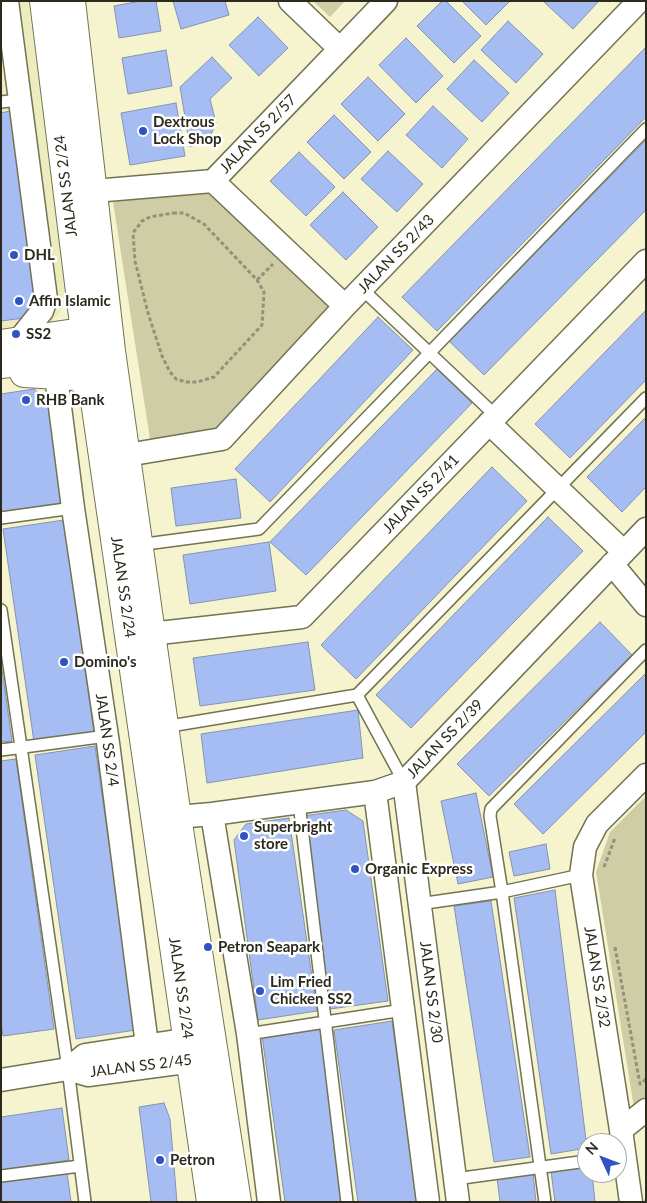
<!DOCTYPE html>
<style>
body{margin:0}
#map{position:relative;width:647px;height:1203px;overflow:hidden;background:#f5f4cf;font-family:Lato,sans-serif}
canvas{display:block}
.frame{position:absolute;inset:0;border:2px solid #2b2a1d;pointer-events:none}
.north{position:absolute;left:577px;top:1133px;width:50px;height:50px;box-sizing:border-box;background:#fff;border:1px solid #aaaaa5;border-radius:50%;rotate:313deg;font-size:14px;font-weight:700;line-height:20px;text-align:center;color:#2b2a1d}
.north::after{content:'';display:block;margin:auto;width:18px;height:22px;background:#2f53c3;clip-path:polygon(50% 0,100% 100%,50% 72%,0 100%)}
</style>
<div id="map">
<canvas width="647" height="1203"></canvas>
<div class="frame"></div>
<div class="north">N</div>
</div>
<script>
const c = document.querySelector('canvas').getContext('2d');
c.lineJoin = 'round';
function fill(path, color) {
  c.fillStyle = color;
  c.fill(path, 'evenodd');
}
function shape(rows) {
  const path = new Path2D();
  for (const r of rows) {
    path.moveTo(r[0], r[1]);
    for (let i = 2; i < r.length; i += 2) path.lineTo(r[i], r[i + 1]);
  }
  return path;
}
function trace(path, color, width, dash) {
  c.strokeStyle = color;
  c.lineWidth = width;
  c.lineCap = dash ? 'butt' : 'round';
  c.setLineDash(dash || []);
  c.stroke(path);
}
function drawText(font, color, halo, rows, align = 'center') {
  c.font = font + ' Lato,sans-serif';
  c.lineWidth = 5;
  c.setLineDash([]);
  c.textBaseline = 'middle';
  c.strokeStyle = halo;
  c.fillStyle = color;
  for (const [text, x, y, turn = 0] of rows) {
    c.save();
    c.translate(x, y);
    c.rotate((+turn || 0) * Math.PI / 180);
    c.textAlign = isNaN(turn) ? turn : align;
    if (halo) c.strokeText(text, 0, 0);
    c.fillText(text, 0, 0);
    c.restore();
  }
}
fill(shape([
 [1,1,28,1,67,293,64,306,54,320,39,328,1,333]
]), '#edecbf');
fill(shape([
 [313,1,345,1,330,17],
 [206,187,334,308,219,432,150,439,113,202],
 [646,796,646,1099,634,1108,596,872,610,832]
]), '#cecda6');
const building = shape([
 [141,1,156,1,161,31,119,38,114,6,141,1],
 [173,1,225,1,229,15,181,29,173,1],
 [442,1,446,1,481,36,454,63,417,26,442,1],
 [462,1,510,1,486,25,462,1],
 [543,1,599,1,573,29,543,1],
 [258,17,288,48,259,76,229,45,258,17],
 [508,21,543,54,516,83,481,50,508,21],
 [406,38,443,76,416,103,379,65,406,38],
 [646,47,646,117,437,331,402,297,646,47],
 [166,50,172,86,128,94,122,58,166,50],
 [212,57,232,78,210,99,216,123,209,139,190,147,180,87,212,57],
 [474,60,509,93,482,122,447,89,474,60],
 [368,77,405,114,378,141,341,104,368,77],
 [176,103,185,156,130,165,121,113,176,103],
 [433,106,468,139,442,168,406,135,433,106],
 [10,111,36,303,24,318,1,321,1,113,10,111],
 [334,115,371,152,344,179,307,142,334,115],
 [646,140,646,210,484,375,449,341,646,140],
 [388,151,423,184,397,212,361,179,388,151],
 [299,152,335,187,306,216,270,181,299,152],
 [343,192,378,227,346,260,310,225,343,192],
 [646,310,646,380,570,458,535,424,646,310],
 [378,317,413,350,270,502,235,469,378,317],
 [437,369,472,403,306,575,270,542,437,369],
 [34,389,48,401,62,503,1,512,1,394,34,389],
 [646,417,646,487,622,512,587,477,646,417],
 [492,467,527,501,356,679,321,645,492,467],
 [236,479,241,518,176,526,171,488,236,479],
 [548,517,583,551,411,728,376,695,548,517],
 [64,520,94,733,34,742,3,529,64,520],
 [269,542,276,591,190,604,183,555,269,542],
 [600,622,632,655,489,796,457,764,600,622],
 [308,642,315,690,200,706,193,658,308,642],
 [1,662,12,741,1,742,1,662],
 [646,673,646,732,543,834,514,804,646,673],
 [358,710,363,758,207,783,201,734,358,710],
 [95,746,136,1030,76,1039,35,755,95,746],
 [16,759,54,1029,3,1036,1,1023,1,761,16,759],
 [476,793,493,877,458,884,441,801,476,793],
 [346,810,363,821,388,1001,330,1009,303,816,346,810],
 [289,818,317,1011,258,1020,234,840,246,824,289,818],
 [546,844,550,869,514,876,509,852,546,844],
 [555,890,587,1148,551,1154,514,898,555,890],
 [491,901,530,1157,494,1162,454,906,491,901],
 [392,1021,417,1202,358,1202,334,1030,392,1021],
 [320,1027,344,1202,285,1202,262,1036,320,1027],
 [164,1103,170,1119,177,1202,151,1202,139,1107,164,1103],
 [62,1108,69,1160,1,1170,1,1117,62,1108],
 [587,1166,587,1173,592,1173,595,1202,555,1202,551,1171,587,1166],
 [67,1172,71,1202,1,1202,1,1182,67,1172],
 [533,1173,536,1202,500,1202,497,1178,533,1173]
]);
fill(building, '#a5bdf2');
trace(building, '#8592b1', 1);
const lane = shape([
 [1,102,19,100],
 [362,289,496,416],
 [1,518,73,508],
 [138,545,259,529,646,129],
 [1,610,68,1069,85,1202],
 [357,695,404,782],
 [164,727,357,695,646,398],
 [1,750,107,736],
 [299,803,347,1202],
 [419,904,502,892,581,875],
 [248,1034,403,1010],
 [1,1176,80,1166],
 [455,1179,587,1161],
 [545,1202,502,892,490,816,491,809,646,650]
]);
const street = shape([
 [7,1,46,299,42,311,18,341],
 [290,1,340,49],
 [213,181,345,306],
 [94,191,213,181,386,1],
 [56,376,73,508,108,743,147,1045],
 [489,423,624,552],
 [127,455,222,439,345,306,639,1],
 [612,564,646,605],
 [150,634,302,617,646,261],
 [404,782,458,1202],
 [375,792,428,1202],
 [212,814,248,1034,269,1202],
 [177,817,212,814,375,792,404,782,646,529],
 [68,1069,85,1055,203,1037],
 [1,1080,68,1069,88,1075,208,1059],
 [621,1130,646,1110],
 [631,1202,621,1130,581,875,585,847,597,824,646,775]
]);
const secondary = shape([
 [44,1,85,332,211,1202],
 [71,1,111,351,177,817,237,1202],
 [1,344,102,329],
 [1,364,105,352],
 [24,373,76,376,94,387]
]);
trace(lane, '#737251', 14);
trace(street, '#737251', 25);
trace(secondary, '#737251', 30);
trace(shape([
 [173,213,184,213,204,224,257,280,264,292,262,325,214,377,197,382,186,382,176,379,170,372,162,356,148,313,135,261,133,233,142,221,150,217,173,213],
 [257,280,273,264],
 [604,867,615,838],
 [615,947,640,1084,646,1079]
]), '#939278', 3, [4, 2.5]);
trace(lane, '#fff', 11);
trace(street, '#fff', 22);
trace(secondary, '#fff', 28);
for (const [x, y, r, color] of [
 [143,131,5,"#2f53c3"],
 [14,255,5,"#2f53c3"],
 [19,301,5,"#2f53c3"],
 [16,334,5,"#2f53c3"],
 [26,400,5,"#2f53c3"],
 [64,662,5,"#2f53c3"],
 [244,836,5,"#2f53c3"],
 [355,869,5,"#2f53c3"],
 [208,947,5,"#2f53c3"],
 [260,991,5,"#2f53c3"],
 [160,1160,5,"#2f53c3"]
]) {
  const dot = new Path2D();
  dot.arc(x, y, r, 0, 2 * Math.PI);
  c.fillStyle = color;
  c.fill(dot);
  trace(dot, '#fff', 2);
}
drawText('bold 15px', '#2b2a1d', '#fff', [
 ["Dextrous",153,122],
 ["Lock Shop",153,139],
 ["DHL",24,255],
 ["Affin Islamic",29,301],
 ["SS2",26,334],
 ["RHB Bank",36,400],
 ["Domino's",74,662],
 ["Superbright",254,827],
 ["store",254,844],
 ["Organic Express",365,869],
 ["Petron Seapark",218,947],
 ["Lim Fried",270,982],
 ["Chicken SS2",270,999],
 ["Petron",170,1160]
], 'left');
drawText('15px', '#2b2a1d', '#fff', [
 ["JALAN SS 2/57",258,134,-46],
 ["JALAN SS 2/24",66,186,-97],
 ["JALAN SS 2/43",396,254,-46],
 ["JALAN SS 2/41",421,494,-46],
 ["JALAN SS 2/24",123,587,82],
 ["JALAN SS 2/39",445,739,-46],
 ["JALAN SS 2/4",107,740,82],
 ["JALAN SS 2/32",597,977,81],
 ["JALAN SS 2/24",181,988,82],
 ["JALAN SS 2/30",431,992,83],
 ["JALAN SS 2/45",141,1066,-7]
]);
</script>
